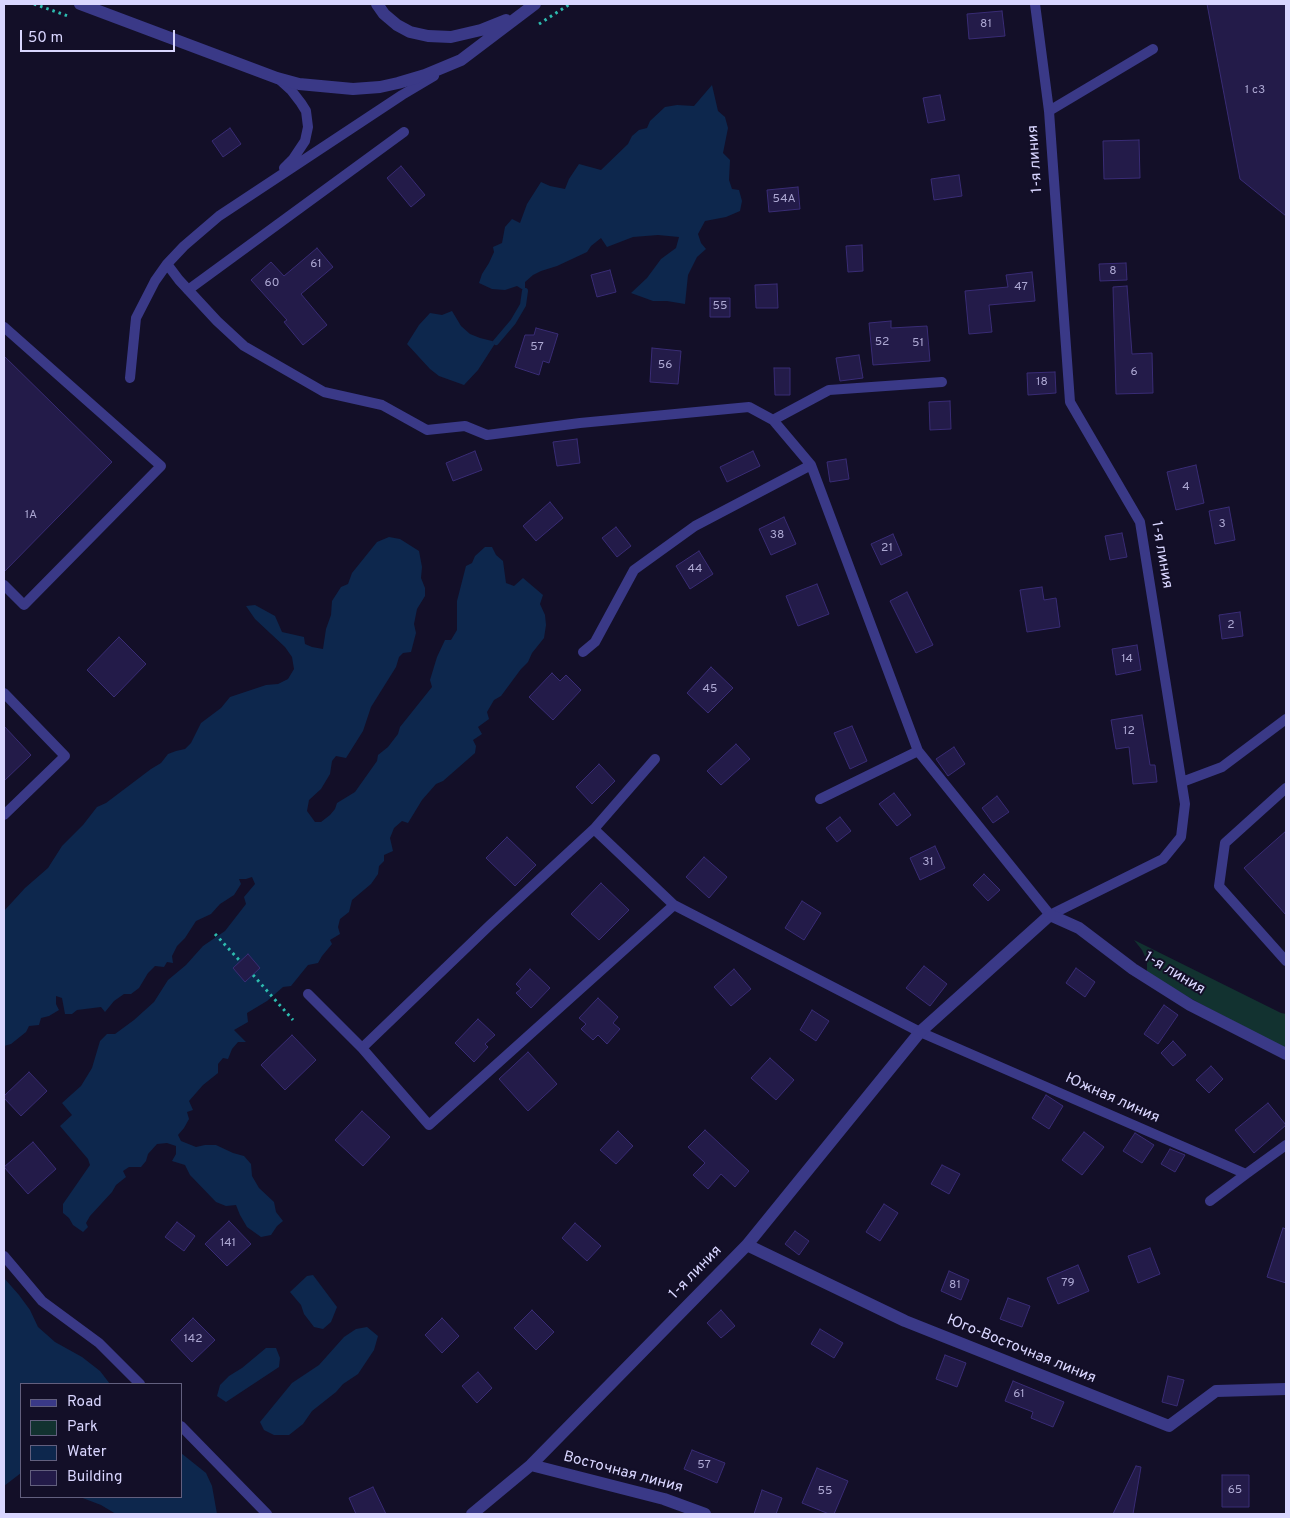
<!DOCTYPE html>
<meta charset="utf-8">
<style>
body{margin:0}
#map{position:relative;width:1290px;height:1518px;overflow:hidden;background:#130f28;font-family:Overpass,sans-serif}
canvas{display:block}
.frame{position:absolute;inset:0;border:5px solid #d9d6ff;pointer-events:none}
.legend{position:absolute;left:20px;top:1383px;width:162px;height:115px;box-sizing:border-box;background:#130f28;border:1px solid #625f7e;margin:0;padding:6px 9px;list-style:none;font-size:15px;color:#d9d6ff}
.legend li{display:flex;align-items:center;gap:10px;height:25px}
.legend b{width:25px;border:1px solid #625f7e}
.scale{position:absolute;left:20px;top:30px;width:155px;height:22px;box-sizing:border-box;border:2px solid #d9d6ff;border-top:0;padding-left:6px;font-size:15px;line-height:18px;white-space:nowrap;color:#d9d6ff;-webkit-text-stroke:4px #130f28;paint-order:stroke}
</style>
<div id="map">
<canvas width="1290" height="1518"></canvas>
<div class="frame"></div>
<ul class="legend">
<li><b style="height:6px;background:#3a3987"></b>Road</li>
<li><b style="height:14px;background:#123230"></b>Park</li>
<li><b style="height:14px;background:#0d274d"></b>Water</li>
<li><b style="height:14px;background:#231b49"></b>Building</li>
</ul>
<div class="scale">50 m</div>
</div>
<script>
const c = document.querySelector('canvas').getContext('2d');
c.lineJoin = 'round';
function fill(path, color) {
  c.fillStyle = color;
  c.fill(path, 'evenodd');
}
function shape(rows) {
  const path = new Path2D();
  for (const r of rows) {
    path.moveTo(r[0], r[1]);
    for (let i = 2; i < r.length; i += 2) path.lineTo(r[i], r[i + 1]);
  }
  return path;
}
function trace(path, color, width, dash) {
  c.strokeStyle = color;
  c.lineWidth = width;
  c.lineCap = dash ? 'butt' : 'round';
  c.setLineDash(dash || []);
  c.stroke(path);
}
function drawText(font, color, halo, rows, align = 'center') {
  c.font = font + ' Overpass,sans-serif';
  c.lineWidth = 4;
  c.setLineDash([]);
  c.textBaseline = 'middle';
  c.strokeStyle = halo;
  c.fillStyle = color;
  for (const [text, x, y, turn = 0] of rows) {
    c.save();
    c.translate(x, y);
    c.rotate((+turn || 0) * Math.PI / 180);
    c.textAlign = isNaN(turn) ? turn : align;
    if (halo) c.strokeText(text, 0, 0);
    c.fillText(text, 0, 0);
    c.restore();
  }
}
fill(shape([
 [1134,940,1281,1013,1286,1014,1286,1049,1197,1002,1147,973,1147,961,1142,950]
]), '#123230');
fill(shape([
 [712,85,718,111,725,117,728,128,723,153,730,160,729,180,732,189,739,190,742,201,740,211,726,217,705,221,698,234,701,243,706,249,697,257,688,275,685,304,667,301,653,301,631,293,647,278,661,259,676,248,679,237,658,235,633,237,607,247,601,238,591,246,587,252,557,266,541,271,533,275,525,282,525,291,517,286,505,290,492,289,479,283,482,274,489,263,494,252,493,247,502,243,505,227,512,219,520,223,527,204,541,182,550,186,565,189,569,179,579,164,601,170,628,144,632,136,639,130,647,128,650,121,665,107,677,105,694,106],
 [452,311,461,326,470,334,480,338,496,342,478,370,464,385,439,376,430,369,407,344,419,325,430,313,442,315],
 [389,537,400,539,419,551,422,567,421,578,425,588,425,596,417,609,414,624,416,633,411,652,403,653,399,657,396,667,371,707,363,731,346,758,336,756,332,761,330,774,321,789,309,800,307,811,315,822,321,822,330,815,335,809,337,803,355,792,377,761,378,755,388,747,398,734,400,727,432,687,430,680,437,657,445,640,451,640,457,630,457,601,466,566,472,563,475,556,485,547,492,547,496,555,503,561,506,583,514,586,523,578,543,595,540,604,545,615,546,625,544,638,532,653,528,662,521,669,501,696,494,700,487,712,489,719,478,727,482,734,473,740,476,746,475,753,443,781,436,784,422,800,408,823,402,821,394,828,390,838,393,851,384,855,384,861,379,866,378,874,371,884,352,900,349,912,340,919,338,927,340,934,330,940,332,944,322,956,318,963,308,965,291,986,283,987,267,1001,247,1013,248,1022,234,1030,246,1042,238,1042,232,1049,228,1059,223,1058,218,1064,218,1073,203,1085,189,1101,193,1110,187,1112,189,1119,184,1128,178,1135,181,1141,196,1147,205,1145,216,1145,233,1153,244,1156,251,1164,252,1176,259,1188,274,1202,276,1212,283,1221,277,1226,271,1235,261,1237,247,1227,240,1215,236,1205,226,1206,216,1202,190,1175,185,1165,172,1161,176,1154,176,1146,167,1143,157,1144,148,1154,146,1161,141,1167,129,1167,123,1171,126,1177,116,1185,112,1192,90,1216,86,1223,88,1227,83,1232,73,1225,69,1218,63,1213,63,1204,90,1165,88,1159,60,1126,72,1115,62,1103,81,1086,92,1068,100,1041,107,1034,115,1034,134,1020,154,1002,168,980,186,965,203,946,225,931,246,904,244,897,255,884,252,877,246,879,239,879,241,884,234,895,220,904,211,914,196,921,185,938,177,946,172,956,173,963,167,962,164,967,155,966,148,973,139,988,131,994,124,994,114,1001,105,1012,101,1007,77,1010,72,1014,65,1014,62,998,56,996,56,1004,59,1010,49,1016,41,1018,39,1025,29,1026,26,1032,11,1044,4,1046,4,911,25,888,48,868,62,846,83,825,97,807,106,803,151,769,161,763,168,754,176,751,185,749,191,743,201,723,221,708,230,697,266,685,278,684,288,679,294,669,292,657,285,647,255,619,246,606,255,605,275,616,282,632,304,637,305,644,312,647,323,649,326,629,331,615,332,601,341,587,348,584,352,573,377,542],
 [313,1275,337,1307,331,1322,323,1329,314,1327,304,1314,301,1305,290,1292,307,1276],
 [4,1278,19,1295,30,1310,38,1327,55,1342,82,1357,100,1371,110,1384,21,1384,21,1473,4,1486],
 [367,1327,378,1336,374,1350,358,1374,343,1384,336,1392,312,1411,303,1424,289,1435,274,1435,264,1430,260,1422,292,1383,319,1365,344,1337,356,1329],
 [266,1348,276,1348,280,1358,279,1367,226,1402,217,1396,220,1385,229,1376,242,1368],
 [181,1453,206,1473,212,1486,217,1514,116,1514,101,1505,80,1497,181,1497]
]), '#0d274d');
trace(shape([
 [496,342,513,322,523,305,525,291]
]), '#0d274d', 6);
const building = shape([
 [1207,4,1286,4,1286,216,1240,179,1207,4],
 [1002,11,1005,36,969,39,967,14,1002,11],
 [940,95,945,120,928,123,923,98,940,95],
 [230,128,241,144,223,157,212,141,230,128],
 [1139,140,1140,178,1104,179,1103,141,1139,140],
 [401,166,425,195,411,207,387,178,401,166],
 [959,175,962,196,934,200,931,179,959,175],
 [798,187,800,209,769,212,767,190,798,187],
 [862,245,863,271,848,272,846,246,862,245],
 [317,248,333,267,301,294,327,325,303,345,284,322,287,320,251,280,271,262,284,276,317,248],
 [1126,263,1127,280,1100,281,1099,264,1126,263],
 [610,270,616,292,597,297,591,275,610,270],
 [1032,272,1035,301,989,305,992,332,969,334,965,291,1008,287,1006,275,1032,272],
 [777,284,778,308,756,308,755,285,777,284],
 [1127,286,1132,354,1152,353,1153,393,1116,394,1113,287,1127,286],
 [710,298,730,298,730,317,710,317,710,298],
 [891,321,891,328,927,326,930,361,873,365,869,323,891,321],
 [536,328,558,334,549,363,543,361,539,375,515,367,525,335,534,335,536,328],
 [652,348,681,351,678,384,650,382,652,348],
 [859,355,863,378,840,381,836,358,859,355],
 [4,356,112,462,4,572,4,356],
 [774,368,790,368,790,395,775,395,774,368],
 [1055,372,1056,393,1028,395,1027,373,1055,372],
 [950,401,951,429,930,430,929,402,950,401],
 [577,439,580,463,557,466,553,442,577,439],
 [475,451,482,470,453,481,446,463,475,451],
 [753,451,760,466,727,482,720,467,753,451],
 [846,459,849,479,830,482,827,462,846,459],
 [1196,465,1204,503,1176,510,1167,472,1196,465],
 [550,502,563,518,536,541,523,526,550,502],
 [1229,507,1235,540,1215,544,1209,511,1229,507],
 [784,517,796,544,771,555,759,529,784,517],
 [616,527,631,546,617,557,602,538,616,527],
 [1122,533,1127,557,1110,560,1105,536,1122,533],
 [893,534,902,555,881,565,871,544,893,534],
 [699,551,713,574,690,589,676,566,699,551],
 [817,584,829,614,798,626,786,596,817,584],
 [1042,587,1044,600,1056,598,1060,627,1027,632,1020,590,1042,587],
 [907,592,933,645,916,653,890,601,907,592],
 [1240,612,1243,636,1222,639,1219,615,1240,612],
 [119,637,146,664,114,697,87,670,119,637],
 [1137,645,1141,670,1116,675,1112,649,1137,645],
 [711,667,733,688,708,713,687,693,711,667],
 [552,673,560,681,566,675,581,690,553,720,529,697,552,673],
 [1142,715,1150,765,1155,765,1157,782,1133,784,1129,747,1116,749,1111,720,1142,715],
 [4,726,31,755,4,781,4,726],
 [852,726,867,761,850,769,834,733,852,726],
 [736,744,750,759,721,785,707,771,736,744],
 [954,747,965,764,948,776,936,759,954,747],
 [599,764,615,781,592,804,576,787,599,764],
 [894,793,911,815,897,826,879,804,894,793],
 [997,796,1009,812,993,823,982,808,997,796],
 [840,817,851,831,837,842,826,828,840,817],
 [1286,831,1286,915,1244,868,1286,831],
 [507,837,536,865,515,886,486,858,507,837],
 [935,846,945,868,920,880,910,858,935,846],
 [704,857,727,877,709,898,686,877,704,857],
 [984,874,1000,890,988,901,973,885,984,874],
 [601,883,629,910,599,940,571,914,601,883],
 [802,901,821,913,804,940,785,928,802,901],
 [248,954,260,968,245,982,233,968,248,954],
 [924,966,947,984,930,1006,906,988,924,966],
 [1076,968,1095,982,1085,997,1066,983,1076,968],
 [530,969,550,988,531,1008,516,993,521,989,516,984,530,969],
 [734,969,751,989,731,1006,714,987,734,969],
 [598,998,618,1017,613,1023,620,1029,607,1044,598,1035,593,1040,581,1029,586,1024,579,1018,598,998],
 [1164,1005,1178,1015,1158,1044,1144,1034,1164,1005],
 [812,1010,829,1021,816,1041,800,1030,812,1010],
 [478,1019,495,1035,485,1044,488,1047,474,1062,455,1043,478,1019],
 [292,1035,316,1060,285,1090,261,1065,292,1035],
 [1173,1041,1186,1055,1173,1066,1161,1053,1173,1041],
 [528,1052,557,1084,528,1111,499,1079,528,1052],
 [770,1058,794,1080,776,1100,751,1078,770,1058],
 [1211,1066,1223,1079,1209,1093,1196,1080,1211,1066],
 [29,1072,47,1091,21,1116,4,1098,4,1096,29,1072],
 [1046,1095,1063,1106,1049,1129,1032,1118,1046,1095],
 [1268,1103,1286,1125,1254,1153,1235,1130,1268,1103],
 [362,1111,390,1137,363,1166,335,1140,362,1111],
 [705,1130,749,1171,735,1187,721,1174,708,1189,693,1175,705,1163,688,1147,705,1130],
 [618,1131,633,1146,616,1164,600,1150,618,1131],
 [1084,1132,1104,1147,1082,1175,1062,1160,1084,1132],
 [1135,1133,1154,1145,1142,1163,1123,1151,1135,1133],
 [33,1142,56,1169,28,1194,4,1167,33,1142],
 [1170,1149,1185,1155,1175,1172,1161,1164,1170,1149],
 [942,1165,960,1174,949,1194,931,1184,942,1165],
 [884,1204,898,1213,880,1241,866,1232,884,1204],
 [229,1221,251,1244,227,1266,205,1244,229,1221],
 [177,1222,195,1236,184,1251,165,1237,177,1222],
 [575,1223,601,1246,587,1261,562,1238,575,1223],
 [1283,1228,1286,1229,1286,1283,1267,1277,1283,1228],
 [795,1231,809,1241,799,1255,785,1244,795,1231],
 [1150,1248,1160,1274,1138,1283,1128,1256,1150,1248],
 [1078,1265,1089,1291,1058,1304,1047,1278,1078,1265],
 [949,1271,969,1280,961,1300,941,1291,949,1271],
 [1008,1298,1030,1306,1022,1327,1000,1319,1008,1298],
 [532,1310,554,1332,536,1350,514,1328,532,1310],
 [721,1310,735,1326,721,1338,707,1323,721,1310],
 [193,1318,215,1340,192,1362,171,1340,193,1318],
 [442,1318,459,1336,442,1353,425,1335,442,1318],
 [820,1329,843,1343,834,1358,811,1344,820,1329],
 [945,1355,966,1363,957,1387,936,1379,945,1355],
 [478,1372,492,1388,477,1403,462,1386,478,1372],
 [1168,1376,1184,1380,1177,1406,1162,1402,1168,1376],
 [1013,1381,1064,1402,1053,1427,1031,1418,1033,1412,1005,1401,1013,1381],
 [692,1450,725,1463,717,1483,684,1469,692,1450],
 [1136,1466,1141,1467,1133,1514,1113,1514,1136,1466],
 [817,1468,848,1481,834,1514,829,1514,802,1503,817,1468],
 [1222,1475,1249,1475,1249,1507,1222,1507,1222,1475],
 [373,1487,386,1514,356,1514,349,1498,373,1487],
 [762,1490,782,1498,776,1514,754,1514,762,1490]
]);
fill(building, '#231b49');
trace(building, '#392c75', 1);
trace(shape([
 [34,4,68,16],
 [539,24,570,4],
 [215,934,240,961],
 [253,975,293,1020]
]), '#2dbbaf', 3, [2.5, 4]);
trace(shape([
 [280,80,291,90,301,103,306,111,308,127,305,141,293,159,284,168],
 [1049,111,1153,49],
 [167,264,179,280,217,321,244,346,324,392,382,405,427,430,465,426,487,435,580,423,749,407,773,420,811,465,918,751,1050,915,1163,859,1181,837,1185,804,1140,522,1070,402,1049,111,1035,4],
 [188,290,404,132],
 [4,327,161,466,24,605,4,585],
 [130,378,136,318,155,281,167,264,184,246,219,216,402,95,434,76],
 [773,420,829,390,942,382],
 [583,652,595,642,634,570,695,526,811,465],
 [4,693,65,756,4,815],
 [1182,782,1222,767,1286,719],
 [1286,788,1225,843,1219,886,1286,961],
 [820,799,918,751],
 [594,829,674,905,920,1032,1246,1174,1286,1145],
 [308,994,362,1048,429,1125,674,905],
 [362,1048,490,925,594,829,655,759],
 [1210,1201,1246,1174],
 [4,1256,42,1301,99,1343,140,1384],
 [181,1426,267,1514]
]), '#3a3987', 10);
trace(shape([
 [747,1245,905,1321,1169,1426,1216,1391,1286,1389],
 [531,1465,664,1499,705,1514],
 [472,1514,531,1465,747,1245,920,1032,1050,915,1079,928,1133,969,1190,1005,1286,1054]
]), '#3a3987', 12);
trace(shape([
 [80,4,277,78,299,84,353,89,380,87,398,83,425,75,461,60,535,4],
 [377,4,384,14,397,25,410,32,428,36,451,37,481,30,506,20]
]), '#3a3987', 12);
drawText('12px', '#aca7d2', null, [
 ["81",986,25],
 ["1 с3",1255,91],
 ["54А",784,200],
 ["61",316,265],
 ["8",1113,272],
 ["60",272,284],
 ["47",1021,288],
 ["55",720,307],
 ["52",882,343],
 ["51",918,344],
 ["57",537,348],
 ["56",665,366],
 ["6",1134,373],
 ["18",1042,383],
 ["4",1186,488],
 ["1А",31,516],
 ["3",1222,525],
 ["38",777,536],
 ["21",887,549],
 ["44",695,570],
 ["2",1231,626],
 ["14",1127,660],
 ["45",710,690],
 ["12",1129,732],
 ["31",928,863],
 ["141",228,1244],
 ["79",1068,1284],
 ["81",955,1286],
 ["142",193,1340],
 ["61",1019,1395],
 ["57",704,1466],
 ["65",1235,1491],
 ["55",825,1492]
]);
drawText('15px', '#d9d6ff', '#130f28', [
 ["1-я линия",1036,159,-94],
 ["1-я линия",1161,555,80],
 ["1-я линия",1174,974,31],
 ["Южная линия",1112,1099,24],
 ["1-я линия",696,1273,-46],
 ["Юго-Восточная линия",1021,1350,22],
 ["Восточная линия",623,1473,15]
]);
</script>
